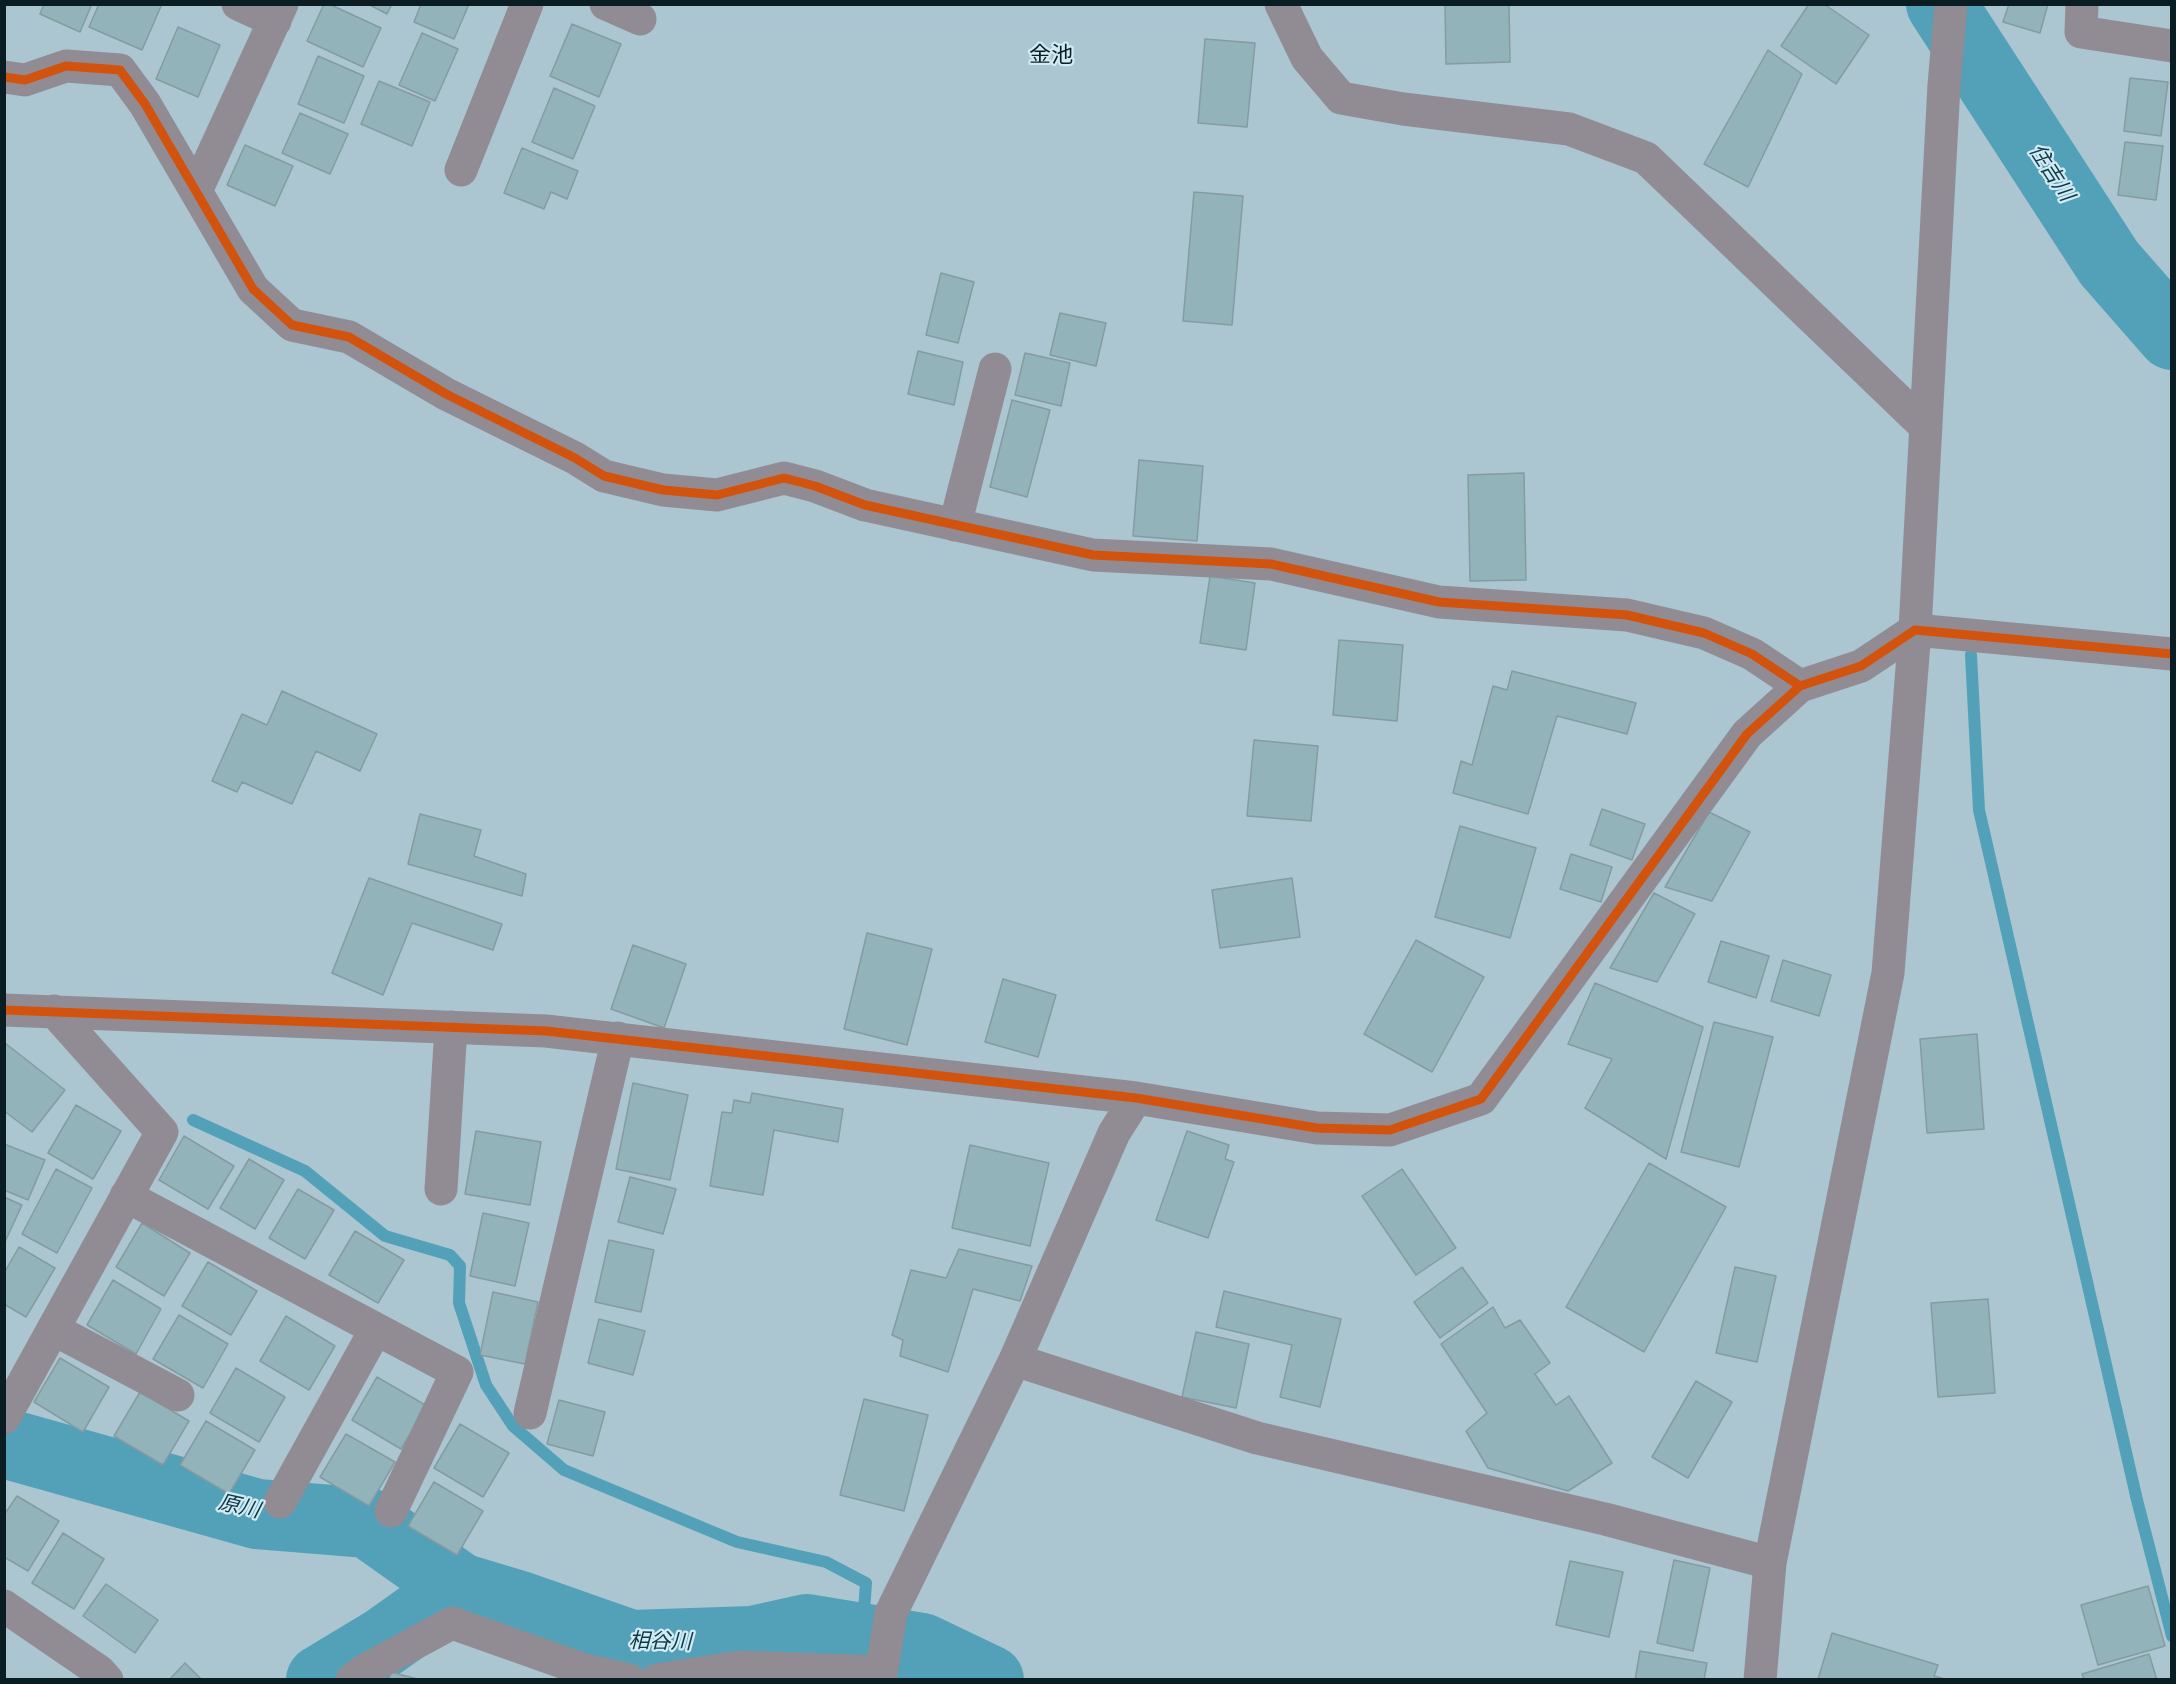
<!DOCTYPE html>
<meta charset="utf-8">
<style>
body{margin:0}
#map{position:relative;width:2176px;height:1684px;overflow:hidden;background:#abc6d1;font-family:"PT Sans",sans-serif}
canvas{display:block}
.frame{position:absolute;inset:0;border:6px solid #091d23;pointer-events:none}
</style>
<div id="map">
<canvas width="2176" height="1684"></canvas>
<div class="frame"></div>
</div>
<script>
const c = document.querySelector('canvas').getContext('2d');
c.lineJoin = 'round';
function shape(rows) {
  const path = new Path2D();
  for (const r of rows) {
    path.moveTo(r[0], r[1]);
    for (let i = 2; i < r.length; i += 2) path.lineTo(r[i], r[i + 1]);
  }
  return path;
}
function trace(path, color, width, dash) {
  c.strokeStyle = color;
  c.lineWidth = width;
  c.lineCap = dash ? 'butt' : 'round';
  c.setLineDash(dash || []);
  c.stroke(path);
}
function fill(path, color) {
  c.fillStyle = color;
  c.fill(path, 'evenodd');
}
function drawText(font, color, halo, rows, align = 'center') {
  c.font = font + ' "PT Sans","Noto Sans JP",sans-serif';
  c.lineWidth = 4.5;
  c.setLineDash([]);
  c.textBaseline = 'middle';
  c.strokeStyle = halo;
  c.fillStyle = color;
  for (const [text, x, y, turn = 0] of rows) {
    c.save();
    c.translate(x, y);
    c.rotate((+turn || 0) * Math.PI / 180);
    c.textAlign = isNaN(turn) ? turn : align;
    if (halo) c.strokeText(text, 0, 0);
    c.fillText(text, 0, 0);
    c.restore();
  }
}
trace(shape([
 [1971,655,1979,810,2137,1500,2172,1636],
 [193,1120,305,1171,385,1236,450,1255,460,1266,459,1303,486,1385,513,1426,564,1470,737,1542,826,1562,866,1583,862,1638]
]), '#52a1b9', 12);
trace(shape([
 [1941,4,2109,263,2172,335],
 [4,1443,257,1514,368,1523,460,1588,520,1606,631,1645,753,1641,807,1629,922,1648,989,1680],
 [321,1680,384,1642,460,1588]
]), '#52a1b9', 70);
const building = shape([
 [44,4,92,4,80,32,40,14,44,4],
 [99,4,162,4,142,50,89,27,99,4],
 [324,4,329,4,381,28,363,67,307,41,324,4],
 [368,4,392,4,387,14,368,4],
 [421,4,469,4,454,39,414,22,421,4],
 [1445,4,1509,4,1510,62,1446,64,1445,4],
 [1809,4,1824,4,1869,35,1836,84,1781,46,1809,4],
 [2009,4,2048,4,2040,33,2003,22,2009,4],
 [572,24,621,44,599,97,550,76,572,24],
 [178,27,220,45,198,97,156,79,178,27],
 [422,33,458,49,435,101,399,85,422,33],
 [1205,39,1255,43,1247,127,1198,123,1205,39],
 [1768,50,1802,74,1748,187,1704,164,1768,50],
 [318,56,364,76,344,123,298,104,318,56],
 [2130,78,2168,82,2161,136,2124,131,2130,78],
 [379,81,430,102,412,146,361,124,379,81],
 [554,88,595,106,573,159,532,142,554,88],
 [300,113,348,134,330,174,282,153,300,113],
 [2125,142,2163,146,2156,200,2118,195,2125,142],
 [245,145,293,166,275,206,227,185,245,145],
 [522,148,578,171,567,199,551,192,544,209,504,193,522,148],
 [1194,192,1243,196,1232,325,1183,321,1194,192],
 [941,273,974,282,958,343,926,335,941,273],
 [1060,313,1106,323,1096,366,1050,355,1060,313],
 [918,351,963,362,954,405,908,394,918,351],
 [1025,353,1070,363,1061,406,1015,395,1025,353],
 [1012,400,1050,410,1027,497,990,487,1012,400],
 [1139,460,1203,466,1197,541,1133,536,1139,460],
 [1524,473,1526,580,1470,581,1468,475,1524,473],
 [1210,576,1255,583,1246,650,1200,643,1210,576],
 [1339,640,1403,645,1397,721,1333,715,1339,640],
 [1512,671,1636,703,1627,734,1557,716,1528,814,1453,793,1461,761,1472,765,1493,686,1507,690,1512,671],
 [282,691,377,734,360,771,316,751,292,804,242,782,237,792,212,781,242,714,267,725,282,691],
 [1254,740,1318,746,1311,821,1247,816,1254,740],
 [1602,809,1645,824,1632,860,1590,845,1602,809],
 [1709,812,1750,832,1712,901,1665,887,1709,812],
 [420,814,481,830,474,856,526,874,522,896,408,864,420,814],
 [1460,826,1536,848,1510,938,1435,917,1460,826],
 [1571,854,1612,867,1601,902,1560,889,1571,854],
 [369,878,502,924,493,950,412,923,383,995,332,973,369,878],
 [1292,878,1300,937,1220,948,1212,890,1292,878],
 [1654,893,1695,914,1657,982,1610,968,1654,893],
 [867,933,932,949,907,1045,844,1029,867,933],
 [1416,940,1484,977,1432,1072,1364,1034,1416,940],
 [1721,941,1769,956,1756,998,1708,982,1721,941],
 [633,945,686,964,664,1028,611,1009,633,945],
 [1783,960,1831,975,1819,1016,1771,1001,1783,960],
 [1003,979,1056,995,1038,1057,985,1042,1003,979],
 [1595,983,1703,1027,1666,1159,1585,1108,1612,1059,1568,1044,1595,983],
 [1714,1022,1773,1037,1739,1167,1681,1152,1714,1022],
 [1977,1034,1984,1129,1927,1133,1920,1039,1977,1034],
 [5,1043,65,1090,32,1132,4,1111,5,1043],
 [633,1083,688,1095,670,1180,616,1169,633,1083],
 [752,1093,843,1109,838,1142,774,1130,763,1195,710,1186,722,1112,732,1113,734,1100,750,1103,752,1093],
 [76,1105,121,1131,93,1179,48,1153,76,1105],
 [476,1131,541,1142,530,1205,465,1194,476,1131],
 [1187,1131,1229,1145,1225,1159,1234,1162,1208,1238,1156,1220,1187,1131],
 [184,1136,234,1166,208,1209,159,1180,184,1136],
 [4,1144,45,1160,28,1200,4,1190,4,1144],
 [970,1145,1049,1163,1030,1246,952,1228,970,1145],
 [249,1159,284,1180,255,1229,220,1208,249,1159],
 [1649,1163,1726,1207,1644,1352,1566,1307,1649,1163],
 [56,1169,92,1188,57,1253,22,1234,56,1169],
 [1402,1169,1456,1248,1416,1275,1362,1196,1402,1169],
 [630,1177,676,1189,663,1234,618,1222,630,1177],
 [298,1189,334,1210,305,1259,269,1238,298,1189],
 [4,1197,22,1205,4,1244,4,1197],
 [483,1213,529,1223,515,1286,470,1276,483,1213],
 [142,1223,190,1253,164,1296,116,1267,142,1223],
 [355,1231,404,1260,378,1303,329,1275,355,1231],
 [609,1240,654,1250,641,1312,595,1302,609,1240],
 [19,1247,55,1268,26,1317,4,1304,4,1273,19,1247],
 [959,1249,1032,1266,1020,1301,973,1289,948,1372,900,1356,903,1340,892,1335,911,1270,946,1278,959,1249],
 [208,1262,257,1291,231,1335,182,1306,208,1262],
 [1462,1267,1488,1303,1440,1338,1414,1302,1462,1267],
 [1735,1267,1776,1276,1757,1362,1716,1353,1735,1267],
 [113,1280,161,1309,136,1354,87,1325,113,1280],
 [1224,1291,1341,1319,1320,1407,1280,1397,1292,1345,1216,1327,1224,1291],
 [493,1292,538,1302,525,1364,480,1355,493,1292],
 [1988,1299,1995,1393,1938,1397,1931,1303,1988,1299],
 [1493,1307,1505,1328,1520,1320,1550,1363,1535,1374,1556,1405,1569,1396,1612,1463,1568,1491,1488,1468,1466,1431,1487,1413,1441,1344,1493,1307],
 [179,1315,228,1344,203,1388,153,1359,179,1315],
 [286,1316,335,1346,309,1390,260,1361,286,1316],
 [599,1319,645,1331,633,1375,588,1363,599,1319],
 [1196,1332,1249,1344,1236,1408,1182,1397,1196,1332],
 [60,1358,109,1387,83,1432,34,1402,60,1358],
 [236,1368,285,1397,259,1442,210,1413,236,1368],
 [377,1377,427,1406,401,1449,352,1420,377,1377],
 [1696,1381,1732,1402,1688,1478,1652,1457,1696,1381],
 [140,1392,189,1421,163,1465,114,1436,140,1392],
 [864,1399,928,1415,904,1511,840,1495,864,1399],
 [559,1400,605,1412,593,1456,547,1444,559,1400],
 [206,1421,255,1450,229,1494,180,1465,206,1421],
 [460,1424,509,1453,483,1497,434,1468,460,1424],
 [346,1434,395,1462,369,1506,320,1477,346,1434],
 [434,1482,483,1511,457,1555,408,1526,434,1482],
 [17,1496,59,1521,28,1571,4,1557,4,1515,17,1496],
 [63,1533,104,1559,74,1609,32,1583,63,1533],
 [1674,1560,1710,1568,1693,1651,1657,1643,1674,1560],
 [1570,1561,1623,1572,1609,1637,1556,1625,1570,1561],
 [106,1584,158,1620,135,1653,83,1616,106,1584],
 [2148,1586,2165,1646,2098,1665,2081,1605,2148,1586],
 [1832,1633,1938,1665,1934,1676,1948,1680,1818,1679,1832,1633],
 [1640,1651,1707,1663,1704,1680,1635,1680,1640,1651],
 [2149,1654,2157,1680,2084,1680,2082,1674,2149,1654],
 [185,1663,202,1680,169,1680,185,1663],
 [391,1672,421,1680,389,1680,391,1672]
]);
fill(building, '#92b3ba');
trace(building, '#849ba1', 1.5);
trace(shape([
 [238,4,275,21],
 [606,4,640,19],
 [1281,4,1307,58,1341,98,1403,109,1569,129,1646,158,1926,427],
 [2082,4,2081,32,2172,46],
 [4,77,25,80,66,66,120,70,145,104,253,289,292,325,349,337,446,394,575,458,604,476,663,490,717,495,784,478,815,486,865,505,1093,555,1271,564,1439,602,1627,615,1704,633,1752,654,1800,686],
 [461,170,527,4],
 [196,191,282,4],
 [955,525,995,369],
 [4,1010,546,1031,1136,1098,1317,1128,1390,1130,1481,1099,1747,734,1800,686,1861,666,1915,630,2172,654],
 [441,1189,451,1027],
 [126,1196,457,1372,391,1511],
 [53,1329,178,1395],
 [1015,1360,1257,1438,1605,1519,1770,1563],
 [530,1413,618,1038],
 [4,1418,162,1132,54,1011],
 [280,1502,376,1329],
 [4,1606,99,1671,107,1680],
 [352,1680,365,1670,452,1623,585,1670,630,1680],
 [657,1680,739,1667,881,1672],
 [880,1680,891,1613,1015,1360,1114,1133,1136,1098],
 [1760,1680,1770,1563,1888,973,1915,630,1944,85,1951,4]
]), '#918c93', 33);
trace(shape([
 [4,77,25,80,66,66,120,70,145,104,253,289,292,325,349,337,446,394,575,458,604,476,663,490,717,495,784,478,815,486,865,505,1093,555,1271,564,1439,602,1627,615,1704,633,1752,654,1800,686],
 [4,1010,546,1031,1136,1098,1317,1128,1390,1130,1481,1099,1747,734,1800,686,1861,666,1915,630,2172,654]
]), '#d2530e', 9);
drawText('italic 21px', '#0d3947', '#d1eaf3', [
 ["住吉川",2051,173,57],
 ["原川",239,1507,13],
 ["相谷川",660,1642,1]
]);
drawText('22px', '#091d23', '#d1eaf3', [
 ["金池",1051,56]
]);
</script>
